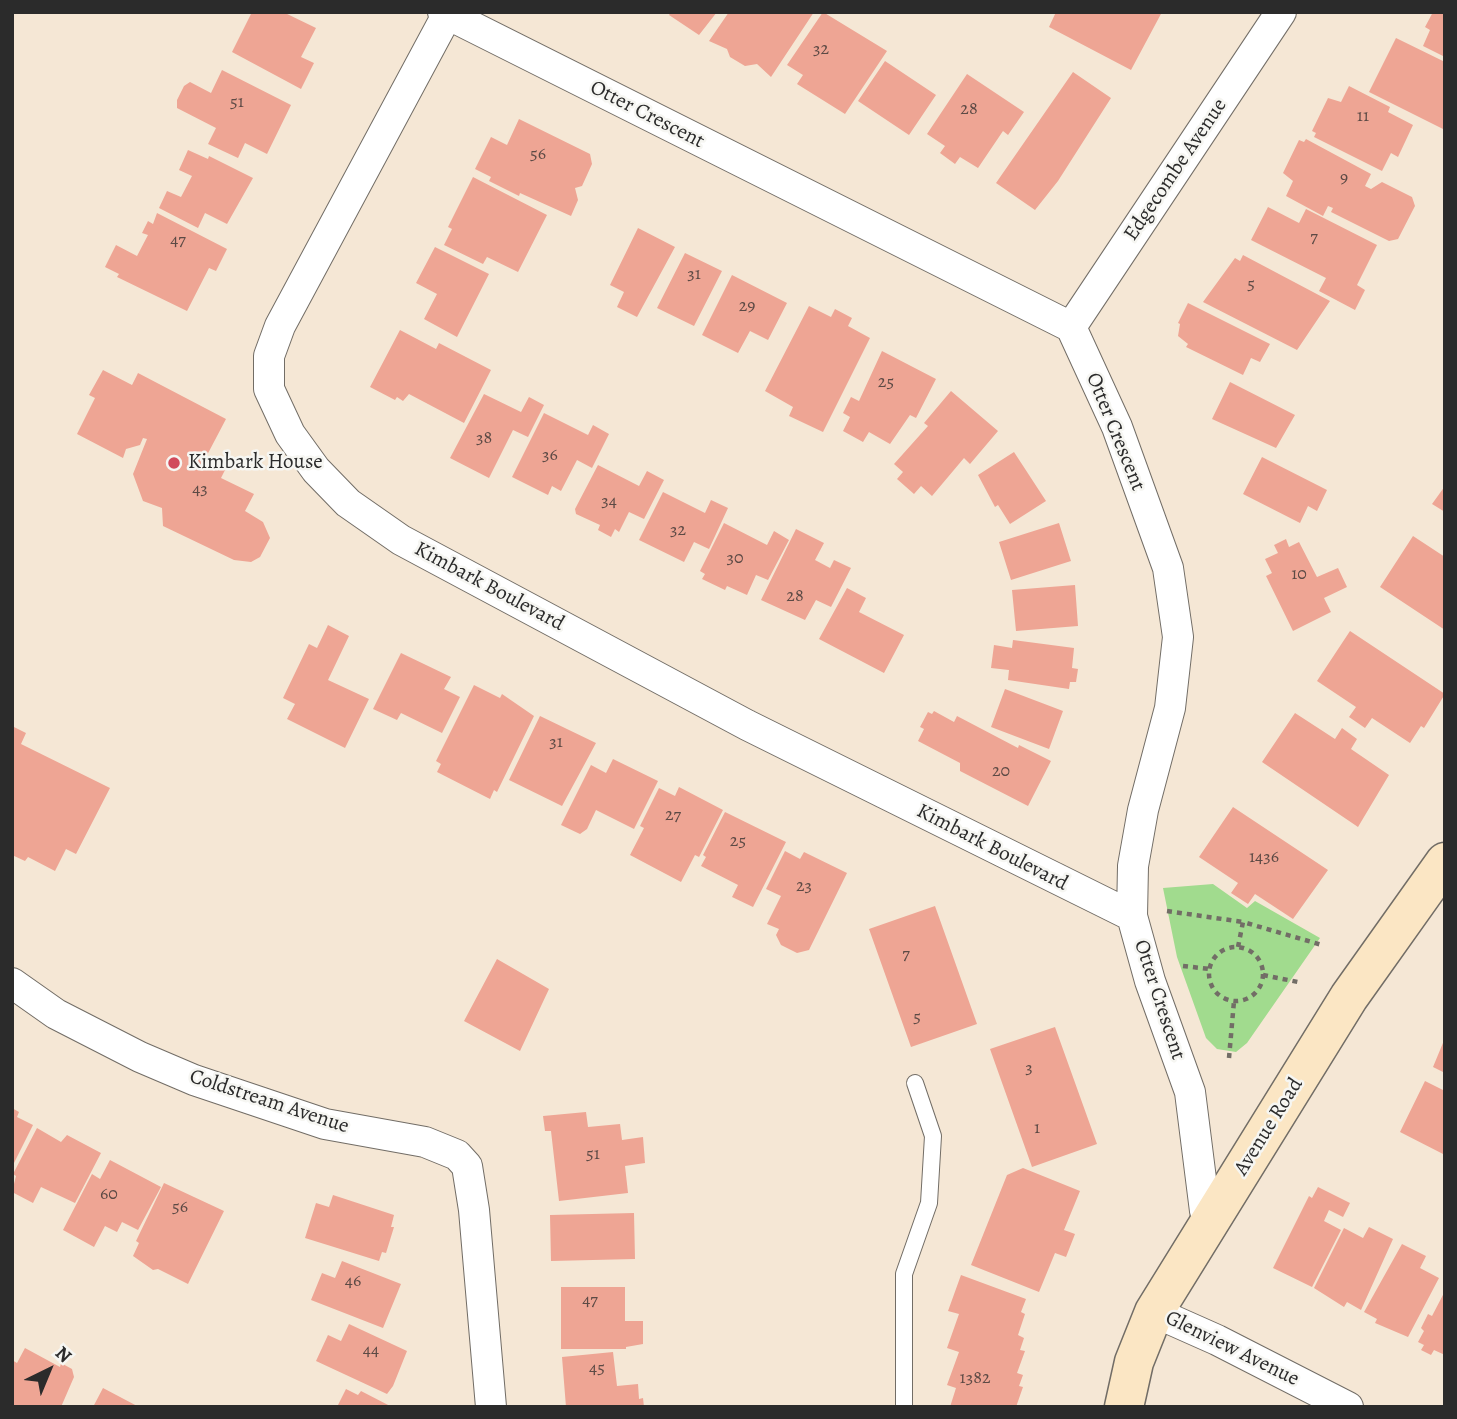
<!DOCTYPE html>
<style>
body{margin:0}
#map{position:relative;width:1457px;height:1419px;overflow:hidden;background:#f5e7d5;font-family:Alegreya,serif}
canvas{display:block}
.frame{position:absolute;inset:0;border:14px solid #2b2b2b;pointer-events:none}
.north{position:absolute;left:14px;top:1335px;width:70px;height:70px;-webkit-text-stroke:5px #f6f6f2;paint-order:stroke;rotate:43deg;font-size:19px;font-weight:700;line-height:28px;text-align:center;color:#2b2b2b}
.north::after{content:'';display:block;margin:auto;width:24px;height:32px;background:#2b2b2b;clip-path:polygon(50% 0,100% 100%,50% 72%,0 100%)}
</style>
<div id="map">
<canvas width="1457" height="1419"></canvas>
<div class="frame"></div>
<div class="north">N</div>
</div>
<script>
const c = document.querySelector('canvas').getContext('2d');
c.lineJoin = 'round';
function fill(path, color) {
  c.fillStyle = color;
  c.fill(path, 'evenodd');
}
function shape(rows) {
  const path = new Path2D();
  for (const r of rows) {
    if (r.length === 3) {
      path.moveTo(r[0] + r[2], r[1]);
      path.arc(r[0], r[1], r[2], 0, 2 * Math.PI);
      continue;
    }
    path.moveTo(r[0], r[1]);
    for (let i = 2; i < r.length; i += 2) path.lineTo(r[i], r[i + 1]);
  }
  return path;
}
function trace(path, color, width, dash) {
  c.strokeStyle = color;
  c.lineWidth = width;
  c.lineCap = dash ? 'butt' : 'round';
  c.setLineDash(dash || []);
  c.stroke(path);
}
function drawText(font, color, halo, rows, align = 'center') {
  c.font = font + ' Alegreya,serif';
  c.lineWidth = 5;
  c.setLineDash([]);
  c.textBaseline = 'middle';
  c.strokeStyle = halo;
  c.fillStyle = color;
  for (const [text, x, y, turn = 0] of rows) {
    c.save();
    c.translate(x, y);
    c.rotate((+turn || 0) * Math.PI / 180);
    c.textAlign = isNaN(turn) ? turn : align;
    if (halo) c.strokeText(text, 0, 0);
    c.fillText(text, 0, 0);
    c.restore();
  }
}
fill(shape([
 [1213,884,1247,908,1255,901,1320,938,1247,1043,1236,1052,1217,1049,1206,1038,1177,957,1163,888]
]), '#a1db8e');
fill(shape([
 [252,12,283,12,316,28,301,57,314,63,301,89,232,52],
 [671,12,717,12,699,35,669,15],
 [729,12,814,12,771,77,757,64,745,66,730,57,727,49,709,41],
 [823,12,887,51,845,114,797,84,803,75,787,65],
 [1056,12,1162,12,1131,70,1049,27],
 [1433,12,1445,12,1445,57,1423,46,1430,30,1425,27],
 [1396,38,1445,62,1445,130,1369,92],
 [885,61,936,95,909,135,858,101],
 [222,70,291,105,267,154,245,143,238,158,208,144,216,128,177,108,177,100,184,86,190,82,211,93],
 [1073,72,1111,98,1058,181,1035,210,996,183],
 [967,74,1024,112,1008,135,1003,131,978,168,960,157,955,164,940,153,945,146,927,134],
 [1349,86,1390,107,1388,112,1413,125,1398,157,1391,153,1382,171,1314,137,1316,133,1312,131,1328,98,1341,102],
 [519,119,590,154,592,164,582,186,575,188,578,200,571,216,520,193,519,196,489,181,491,177,475,169,491,137,507,145],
 [1306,139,1371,174,1365,186,1371,189,1382,182,1412,197,1415,206,1398,239,1389,241,1331,212,1333,208,1328,206,1323,216,1286,196,1293,181,1283,173,1299,140,1304,142],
 [188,150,208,159,209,156,253,178,227,224,205,213,198,228,159,208,167,191,181,197,192,176,179,170],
 [473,177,547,215,518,272,487,257,483,264,444,245,452,229,448,227],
 [1268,207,1299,223,1306,209,1377,245,1357,285,1365,290,1355,310,1319,291,1326,278,1251,240],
 [157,213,227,249,216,271,209,268,187,311,117,277,119,274,105,267,116,245,137,256,148,235,142,233,148,221,153,224],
 [638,228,675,247,637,317,617,307,624,292,610,285],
 [435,247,489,274,457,337,424,319,437,294,416,283],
 [685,253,722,271,694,326,657,308],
 [1243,255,1330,301,1297,350,1203,302,1235,258,1240,261],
 [732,275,787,303,768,340,750,331,738,353,702,335],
 [1188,303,1270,344,1260,362,1251,358,1243,375,1186,347,1188,344,1178,336,1180,324,1178,323],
 [809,306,831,317,835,309,852,318,848,326,870,338,823,432,789,416,793,407,765,391],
 [400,330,436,349,439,343,491,370,464,423,409,394,403,401,397,397,395,400,370,387],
 [882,351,936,379,916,418,910,415,890,444,869,432,863,442,843,431,850,417,843,413,851,397,859,401],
 [103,370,132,385,138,373,226,419,205,459,225,470,221,478,254,494,245,511,263,522,270,538,260,557,251,562,234,560,163,526,162,508,143,501,133,474,147,439,143,438,140,445,126,449,123,458,77,434,95,398,89,395],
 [1230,382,1295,415,1276,448,1212,419],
 [951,391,998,431,970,464,964,458,932,496,921,486,914,494,897,479,903,472,894,464,928,426,924,423],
 [484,394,521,412,529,397,544,405,528,437,513,430,489,478,450,458],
 [544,413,588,435,593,425,609,434,592,468,577,460,561,491,552,486,548,495,512,477],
 [1014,452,1046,501,1010,524,998,505,995,507,978,475],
 [1262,457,1327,490,1317,511,1308,506,1300,523,1243,494],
 [598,465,639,486,647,471,664,480,644,519,629,512,619,532,615,529,611,537,598,530,600,525,576,514,575,509],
 [1445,486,1445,512,1432,504],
 [663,492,705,513,711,500,728,508,709,549,694,542,684,562,639,540],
 [724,523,767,545,774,531,789,540,768,580,756,575,747,595,727,586,725,590,702,579,705,574,700,571],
 [1059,523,1071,561,1011,580,999,542],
 [796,529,824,543,815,560,830,568,834,560,851,568,831,607,816,600,805,620,761,600],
 [1413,536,1445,557,1445,630,1380,587],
 [1286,539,1289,547,1299,542,1317,577,1338,568,1347,587,1324,598,1331,612,1293,631,1266,576,1272,573,1265,559,1278,553,1274,545],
 [1075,585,1078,626,1016,631,1012,590],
 [847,588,866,598,859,612,904,635,884,673,819,639],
 [328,625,349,636,328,680,369,699,345,748,287,719,295,704,283,698,309,644,317,648],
 [1350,631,1445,694,1424,728,1421,726,1410,743,1372,718,1365,728,1349,717,1356,707,1317,681],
 [1013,640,1074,648,1072,668,1078,669,1076,682,1070,682,1069,689,1008,680,1009,670,991,668,994,645,1012,648],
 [401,653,451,677,444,689,460,697,442,733,401,713,397,720,373,709],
 [474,685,500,698,502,694,534,716,497,792,494,790,490,799,437,772,441,764,436,761],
 [1005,689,1063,711,1049,749,991,727],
 [934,711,954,722,957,716,1018,748,1019,745,1051,761,1028,806,960,771,960,763,918,741,924,729,920,727,928,712,932,714],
 [1295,713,1335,739,1342,728,1357,739,1351,749,1389,775,1358,827,1262,762],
 [540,716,596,743,562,806,509,780],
 [12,726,26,733,21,744,110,788,76,854,66,849,55,871,28,857,25,861,12,855],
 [613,759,658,781,634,829,596,810,587,829,580,834,561,825,591,765,606,773],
 [679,787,723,810,699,857,695,855,681,882,630,855,644,828,640,826,659,788,675,796],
 [1233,807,1328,870,1293,919,1255,894,1248,904,1231,893,1238,883,1199,857],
 [725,812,786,842,753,907,732,897,738,885,701,866,706,857,703,855],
 [785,851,800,859,804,852,847,873,809,950,797,953,781,945,776,935,779,929,767,924,781,896,766,889],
 [935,906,977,1024,911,1047,869,929],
 [497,959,549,989,520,1051,464,1021],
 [1055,1027,1097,1144,1032,1167,990,1049],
 [1445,1038,1445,1073,1433,1067],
 [1425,1081,1445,1091,1445,1155,1400,1132],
 [12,1108,19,1112,17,1117,33,1125,12,1167],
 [586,1112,588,1127,620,1124,622,1140,643,1137,645,1163,625,1166,628,1193,559,1201,551,1131,545,1131,543,1116],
 [37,1128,61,1142,67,1135,101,1153,75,1203,41,1187,33,1203,12,1192,16,1176,13,1174],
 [110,1160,161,1187,138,1230,122,1222,117,1232,105,1226,94,1247,63,1230,92,1174,100,1179],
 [1023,1168,1080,1191,1064,1230,1075,1234,1066,1257,1055,1253,1039,1292,971,1265,1007,1175],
 [164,1183,224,1211,188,1284,158,1269,153,1270,133,1256,139,1243,136,1241],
 [1318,1187,1350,1203,1343,1217,1329,1210,1324,1221,1341,1230,1312,1287,1273,1268,1309,1196,1312,1198],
 [333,1195,394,1215,391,1227,394,1227,386,1253,382,1252,379,1261,305,1238,316,1203,329,1207],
 [634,1213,635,1259,551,1261,550,1215],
 [1369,1227,1393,1239,1361,1310,1347,1302,1344,1307,1314,1288,1344,1228,1363,1238],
 [1402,1244,1426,1256,1420,1268,1439,1278,1408,1337,1375,1323,1377,1319,1364,1312],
 [342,1261,401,1284,383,1328,311,1300,322,1273,335,1278],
 [961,1275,1026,1299,1021,1312,1025,1314,1018,1335,1024,1338,1020,1350,1025,1351,1017,1373,1023,1375,1019,1386,1023,1387,1016,1407,950,1407,956,1388,947,1385,959,1352,947,1348,959,1314,948,1311],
 [561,1287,625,1287,625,1321,643,1321,643,1344,626,1347,626,1349,561,1349],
 [1445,1291,1445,1355,1434,1350,1431,1355,1421,1350,1424,1345,1418,1342,1424,1331,1421,1328,1428,1314,1432,1316],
 [349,1324,407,1351,393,1386,387,1394,316,1361,328,1335,341,1341],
 [25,1348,60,1367,61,1363,72,1369,74,1377,61,1407,12,1407,12,1360,17,1363],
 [613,1352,617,1386,638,1384,639,1399,643,1398,644,1407,566,1407,562,1357],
 [103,1388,139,1407,93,1407],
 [346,1389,358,1395,361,1391,392,1407,337,1407]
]), '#eea594');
const service = shape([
 [904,1407,904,1274,929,1203,933,1136,915,1083]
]);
const minor = shape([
 [443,12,1071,327,1117,427,1168,568,1178,637,1170,708,1143,810,1133,866,1132,916,1150,981,1190,1092,1205,1211,1213,1219],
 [447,15,280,326,269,356,269,389,290,434,316,470,348,503,401,540,747,725,1132,916],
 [1071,327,1281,12],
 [12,983,56,1014,140,1057,194,1080,325,1124,425,1142,457,1155,467,1166,474,1210,491,1407],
 [1154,1312,1217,1340,1348,1407]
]);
const secondary = shape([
 [1124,1407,1134,1362,1154,1312,1349,997,1445,862]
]);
trace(service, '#726d66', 18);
trace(minor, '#726d66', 32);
trace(secondary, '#726d66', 41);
trace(shape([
 [1167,911,1243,922],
 [1238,947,1243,922,1322,945],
 [1236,974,27],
 [1183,966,1210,969],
 [1263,975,1298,982],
 [1229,1058,1234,1001]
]), '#726d66', 4.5, [5, 5]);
trace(service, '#fff', 16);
trace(minor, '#fff', 30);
trace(secondary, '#fbe6c4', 38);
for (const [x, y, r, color] of [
 [174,463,7,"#d1495b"]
]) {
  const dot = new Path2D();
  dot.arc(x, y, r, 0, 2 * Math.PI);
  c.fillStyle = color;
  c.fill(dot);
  trace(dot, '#f6f6f2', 2.5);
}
drawText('18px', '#5c4a45', null, [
 ["32",821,50],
 ["51",237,103],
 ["28",969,110],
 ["11",1363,117],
 ["56",538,155],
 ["9",1344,179],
 ["7",1314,238],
 ["47",178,241],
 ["31",694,275],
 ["5",1251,285],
 ["29",747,307],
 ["25",886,383],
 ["38",484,439],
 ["36",550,456],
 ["43",200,490],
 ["34",609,502],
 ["32",678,531],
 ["30",735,559],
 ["10",1299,575],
 ["28",795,597],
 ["31",556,743],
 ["20",1001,772],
 ["27",673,816],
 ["25",738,842],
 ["1436",1264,858],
 ["23",804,887],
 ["7",906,955],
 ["5",917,1018],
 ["3",1029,1069],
 ["1",1037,1129],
 ["51",593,1155],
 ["60",109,1195],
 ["56",180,1208],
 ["46",353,1282],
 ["47",590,1301],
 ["44",371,1351],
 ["45",597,1369],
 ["1382",975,1379]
]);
drawText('21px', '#2b2b2b', '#f6f6f2', [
 ["Otter Crescent",647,115,27],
 ["Edgecombe Avenue",1176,170,-56],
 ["Otter Crescent",1115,432,68],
 ["Kimbark Boulevard",489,587,28],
 ["Kimbark Boulevard",992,848,27],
 ["Otter Crescent",1159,1000,72],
 ["Coldstream Avenue",269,1102,18],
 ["Avenue Road",1269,1127,-58],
 ["Glenview Avenue",1232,1349,26]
]);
drawText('21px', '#2b2b2b', '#f6f6f2', [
 ["Kimbark House",188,463]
], 'left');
</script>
